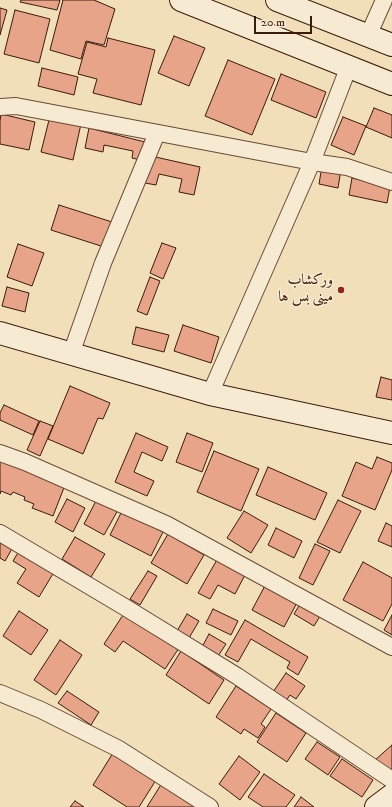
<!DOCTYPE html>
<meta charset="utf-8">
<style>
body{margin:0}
#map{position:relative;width:392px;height:807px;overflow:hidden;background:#f1dfba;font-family:"IM FELL DW Pica",serif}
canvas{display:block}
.scale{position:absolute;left:254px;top:16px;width:58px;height:18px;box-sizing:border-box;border:2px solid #3b1b0b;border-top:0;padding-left:5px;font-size:12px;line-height:14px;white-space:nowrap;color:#3b1b0b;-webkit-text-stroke:3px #f6ead2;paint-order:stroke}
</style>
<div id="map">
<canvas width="392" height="807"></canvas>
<div class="scale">20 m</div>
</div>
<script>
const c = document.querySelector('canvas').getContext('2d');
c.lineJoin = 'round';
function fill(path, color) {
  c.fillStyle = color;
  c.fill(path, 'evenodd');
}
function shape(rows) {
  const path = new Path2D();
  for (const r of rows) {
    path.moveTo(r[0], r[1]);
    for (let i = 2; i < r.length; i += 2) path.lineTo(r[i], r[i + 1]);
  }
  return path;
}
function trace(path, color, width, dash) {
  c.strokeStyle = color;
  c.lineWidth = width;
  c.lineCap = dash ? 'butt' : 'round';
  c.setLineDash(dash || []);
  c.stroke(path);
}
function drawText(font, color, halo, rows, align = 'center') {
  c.font = font + ' "IM FELL DW Pica",Amiri,serif';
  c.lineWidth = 3;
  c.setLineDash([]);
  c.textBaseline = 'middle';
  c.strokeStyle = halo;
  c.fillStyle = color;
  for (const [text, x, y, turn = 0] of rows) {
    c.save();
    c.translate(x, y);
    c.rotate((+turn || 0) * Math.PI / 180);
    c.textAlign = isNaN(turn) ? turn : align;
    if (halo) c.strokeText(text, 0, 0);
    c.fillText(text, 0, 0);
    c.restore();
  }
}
const building = shape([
 [21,0,60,0,57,10,20,2,21,0],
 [63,0,94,0,115,9,104,45,86,41,81,59,50,50,63,0],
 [0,8,7,10,0,35,0,8],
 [15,10,50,19,39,63,4,54,15,10],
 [174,36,205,48,189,86,158,73,174,36],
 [108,38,155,50,141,105,93,93,97,79,78,74,87,42,106,47,108,38],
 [228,60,275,79,252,135,205,116,228,60],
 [42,68,78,77,74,95,38,86,42,68],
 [281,74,326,92,316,118,271,100,281,74],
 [374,108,392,115,392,138,366,127,374,108],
 [1,114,35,122,29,150,0,144,0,121,1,114],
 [50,116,81,124,73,160,41,152,50,116],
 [343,117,366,126,354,155,331,145,343,117],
 [89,128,149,143,141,160,132,158,133,151,104,145,103,152,85,148,89,128],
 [151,156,200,167,194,195,179,192,182,179,159,174,156,185,145,183,151,156],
 [322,166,341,169,338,188,319,184,322,166],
 [352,178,390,187,387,203,349,195,352,178],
 [59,205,112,222,104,247,51,230,59,205],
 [162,243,176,248,163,279,150,273,162,243],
 [18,244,44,253,32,286,7,277,18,244],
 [150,277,160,281,147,315,137,311,150,277],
 [7,287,29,293,25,312,2,306,7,287],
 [183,325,219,337,211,363,174,351,183,325],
 [136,327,169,335,164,352,132,344,136,327],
 [381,377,392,380,392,400,376,397,381,377],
 [70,386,110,403,103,419,98,418,83,454,48,439,70,386],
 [4,405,39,421,33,435,0,420,0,413,4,405],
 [40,421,53,426,40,456,27,450,40,421],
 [136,433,168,447,162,461,142,452,134,472,154,481,147,496,115,482,136,433],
 [187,433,213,443,202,472,176,462,187,433],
 [214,451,259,469,241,511,197,492,214,451],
 [377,457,392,463,392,470,375,510,342,496,356,462,372,469,377,457],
 [0,458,65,485,53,516,32,508,34,504,24,500,25,497,13,492,11,495,1,491,0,494,0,458],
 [268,467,327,493,315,520,256,495,268,467],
 [67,499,85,508,73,532,55,522,67,499],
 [97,499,118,510,104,535,84,524,97,499],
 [338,500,361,511,340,553,317,542,338,500],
 [124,507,159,525,157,529,163,532,151,556,110,535,124,507],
 [244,511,268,525,251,553,227,538,244,511],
 [386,523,392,526,392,547,378,541,386,523],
 [276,528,302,541,294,558,268,545,276,528],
 [168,534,204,555,187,584,151,563,168,534],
 [75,537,105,554,91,577,62,559,75,537],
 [0,539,13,547,5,561,0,558,0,539],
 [315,544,330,551,313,585,299,578,315,544],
 [19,551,54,572,39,597,17,583,26,569,13,561,19,551],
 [218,558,246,573,235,594,218,585,210,599,198,593,218,558],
 [363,562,392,578,392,604,383,621,343,600,363,562],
 [148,571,157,576,140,605,130,599,148,571],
 [267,582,299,599,284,627,252,610,267,582],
 [302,601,322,613,314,626,294,614,302,601],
 [213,609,238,621,231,635,206,623,213,609],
 [19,611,48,630,31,655,3,636,19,611],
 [125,612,179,648,165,669,123,641,115,652,104,644,125,612],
 [187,614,199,621,189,638,177,631,187,614],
 [392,615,392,635,384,630,392,615],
 [245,620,308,657,298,675,287,668,290,662,251,639,238,662,225,655,245,620],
 [209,634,226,644,218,656,202,647,209,634],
 [60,640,82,655,56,695,34,680,60,640],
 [181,651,224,680,209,704,166,675,181,651],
 [286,673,305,686,296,699,290,695,286,701,273,692,286,673],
 [236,686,271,709,261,724,265,727,258,738,244,729,241,734,216,717,236,686],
 [67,691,99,712,91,725,58,703,67,691],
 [276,713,306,733,287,762,257,742,276,713],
 [317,742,340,757,328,775,305,759,317,742],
 [392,745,392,772,374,761,392,745],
 [113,753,156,780,139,807,127,807,93,785,113,753],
 [239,756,260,772,240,800,219,784,239,756],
 [342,759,373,780,362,797,330,776,342,759],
 [264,774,295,795,286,807,263,807,248,797,264,774],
 [162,783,195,804,193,807,147,807,162,783],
 [301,797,314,807,294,807,301,797],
 [75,801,84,807,70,807,75,801]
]);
fill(building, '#e8a489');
trace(building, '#3b1b0b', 1);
const street = shape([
 [368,36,384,0],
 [0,107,16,106,312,162,347,167,392,182],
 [71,354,103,263,157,133],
 [210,394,312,162,349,66],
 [0,453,25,462,166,524,392,647],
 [0,533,123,606,237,676,392,780],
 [0,693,41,710,119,749,210,807]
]);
const secondary = shape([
 [181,0,392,84],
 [277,0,392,45],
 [0,333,210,394,392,433],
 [376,807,392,795]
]);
trace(street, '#684c37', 18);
trace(secondary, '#3b1b0b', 24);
trace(street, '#f6ead2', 16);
trace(secondary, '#f6ead2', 22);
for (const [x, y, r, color] of [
 [341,290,4,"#8f2418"]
]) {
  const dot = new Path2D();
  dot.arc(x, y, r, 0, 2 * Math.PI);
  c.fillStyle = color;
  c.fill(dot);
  trace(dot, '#f6ead2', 1.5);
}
drawText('15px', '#3b1b0b', '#f6ead2', [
 ["ورکشاب",333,281],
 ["مینی بس ها",333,298]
], 'right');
</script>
